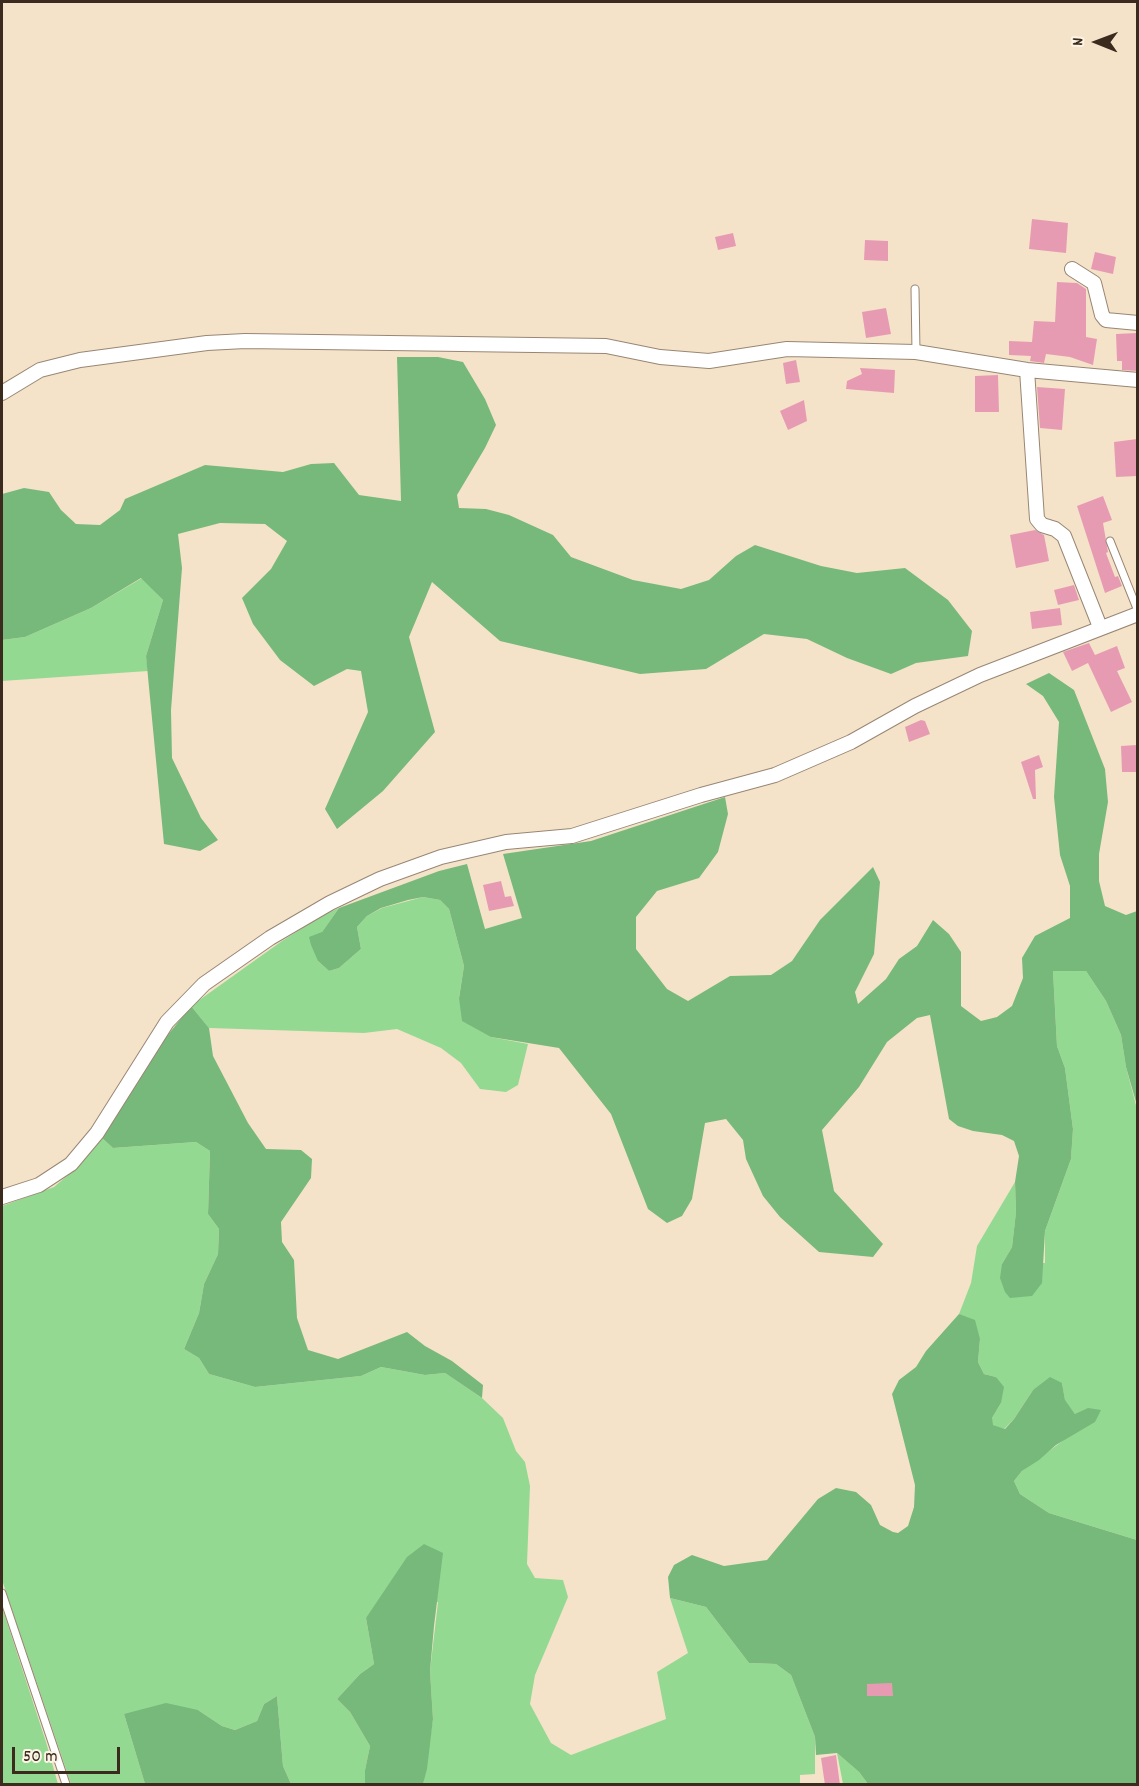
<!DOCTYPE html>
<style>
body{margin:0}
#map{position:relative;width:1139px;height:1786px;overflow:hidden;background:#f5e3c9;font-family:Dekko,sans-serif}
canvas{display:block}
.frame{position:absolute;inset:0;border:3px solid #3b2a1e;pointer-events:none}
.north{position:absolute;left:1067px;top:12px;width:60px;height:60px;-webkit-text-stroke:4px #fcf5e5;paint-order:stroke;rotate:271deg;font-size:16px;font-weight:700;line-height:24px;text-align:center;color:#3b2a1e}
.north::after{content:'';display:block;margin:auto;width:21px;height:27px;background:#3b2a1e;clip-path:polygon(50% 0,100% 100%,50% 72%,0 100%)}
.scale{position:absolute;left:12px;top:1747px;width:108px;height:27px;box-sizing:border-box;border:3px solid #3b2a1e;border-top:0;padding-left:8px;font-size:18px;line-height:21px;white-space:nowrap;color:#3b2a1e;-webkit-text-stroke:4px #fcf5e5;paint-order:stroke}
</style>
<div id="map">
<canvas width="1139" height="1786"></canvas>
<div class="frame"></div>
<div class="north">N</div>
<div class="scale">50 m</div>
</div>
<script>
const c = document.querySelector('canvas').getContext('2d');
c.lineJoin = 'round';
function fill(path, color) {
  c.fillStyle = color;
  c.fill(path, 'evenodd');
}
function shape(rows) {
  const path = new Path2D();
  for (const r of rows) {
    path.moveTo(r[0], r[1]);
    for (let i = 2; i < r.length; i += 2) path.lineTo(r[i], r[i + 1]);
  }
  return path;
}
function trace(path, color, width, dash) {
  c.strokeStyle = color;
  c.lineWidth = width;
  c.lineCap = dash ? 'butt' : 'round';
  c.setLineDash(dash || []);
  c.stroke(path);
}
fill(shape([
 [142,578,163,600,146,656,148,671,2,681,2,640,25,637,91,608],
 [423,897,440,900,449,909,464,966,459,997,491,1037,528,1044,518,1085,506,1092,480,1089,461,1063,441,1048,397,1029,364,1033,209,1028,191,1006,282,941,323,915,339,908,322,932,318,961,329,971,339,968,361,949,357,927,367,916,382,908],
 [1053,971,1086,971,1106,1001,1121,1035,1126,1067,1137,1109,1137,1540,1049,1513,1020,1494,1014,1481,1022,1471,1072,1434,1075,1414,1065,1401,1062,1383,1033,1390,1014,1419,1004,1429,992,1425,992,1418,1001,1403,996,1377,984,1374,978,1362,980,1339,959,1314,971,1283,977,1246,1015,1182,1016,1212,1012,1247,1002,1264,1045,1263,1045,1231,1071,1159,1073,1129,1065,1068,1057,1046],
 [102,1138,113,1148,196,1142,210,1151,208,1214,219,1229,218,1254,204,1284,199,1313,184,1349,199,1358,209,1374,255,1387,361,1376,381,1367,425,1375,445,1373,482,1398,503,1418,516,1451,525,1462,530,1486,527,1564,535,1578,563,1580,568,1597,535,1675,530,1704,551,1743,571,1755,666,1719,657,1672,688,1653,670,1598,706,1607,749,1663,776,1664,791,1675,815,1737,815,1774,800,1775,800,1784,423,1784,433,1719,430,1671,438,1602,366,1618,374,1664,360,1674,337,1699,350,1712,370,1746,365,1770,365,1784,291,1784,283,1766,277,1696,264,1704,257,1721,235,1730,222,1726,198,1710,124,1714,145,1784,71,1784,2,1580,2,1206,54,1187,81,1164],
 [2,1607,46,1742,58,1784,2,1784],
 [837,1753,859,1772,868,1784,843,1784]
]), '#94d991');
fill(shape([
 [397,357,438,357,463,362,485,399,496,425,485,448,457,495,459,508,486,509,509,515,553,535,571,557,633,580,681,589,709,580,736,556,755,545,821,566,857,573,905,568,948,600,972,631,968,656,916,663,891,674,847,658,807,639,764,634,706,669,640,674,500,641,432,582,409,637,435,732,383,791,337,829,325,809,368,712,361,671,347,669,314,686,280,660,253,624,242,598,271,569,287,541,265,524,220,523,178,534,182,568,171,710,172,758,201,818,218,840,200,851,164,844,146,656,163,600,141,578,91,608,25,637,2,640,2,494,24,488,49,492,61,510,76,524,100,525,120,510,125,499,205,465,283,472,311,464,334,463,359,495,401,501],
 [1049,673,1074,690,1105,769,1108,802,1099,854,1099,881,1105,906,1126,915,1137,911,1138,1109,1126,1067,1121,1035,1106,1001,1086,971,1053,971,1057,1046,1065,1068,1073,1129,1071,1159,1045,1231,1042,1283,1032,1296,1010,1298,1005,1292,1000,1278,1002,1264,1012,1247,1016,1212,1015,1182,1019,1156,1014,1141,1002,1135,973,1131,958,1126,949,1119,930,1015,917,1018,887,1042,859,1087,822,1130,834,1191,883,1244,873,1257,819,1252,780,1217,763,1196,746,1159,743,1140,726,1119,705,1123,692,1199,682,1216,667,1223,648,1209,611,1114,559,1048,491,1037,462,1021,459,998,464,966,449,909,440,900,423,897,408,900,381,908,367,916,357,927,361,949,339,968,329,971,318,961,311,945,309,937,322,932,339,908,439,871,467,864,485,929,522,918,503,854,591,841,725,797,728,814,718,852,699,878,657,891,636,917,636,949,667,989,688,1001,730,976,771,975,792,961,820,920,873,867,880,882,874,954,855,992,858,1004,886,979,899,959,917,946,933,920,949,934,961,952,961,1006,981,1021,997,1017,1012,1006,1023,978,1022,958,1035,936,1070,918,1070,886,1060,855,1054,797,1059,722,1043,696,1026,684],
 [191,1006,209,1028,213,1056,248,1123,266,1149,301,1150,312,1159,311,1178,281,1222,282,1242,294,1260,297,1318,308,1350,338,1359,407,1332,425,1346,452,1361,483,1385,482,1398,445,1373,425,1375,381,1367,361,1376,255,1387,209,1374,199,1358,184,1349,199,1313,204,1284,218,1254,219,1229,208,1214,210,1151,196,1142,113,1148,102,1138,159,1046],
 [959,1314,975,1320,980,1339,978,1362,984,1374,996,1377,1004,1387,1001,1403,992,1418,993,1425,1005,1429,1014,1419,1033,1390,1050,1377,1062,1383,1065,1400,1075,1414,1088,1408,1101,1410,1095,1422,1056,1445,1039,1460,1022,1471,1014,1481,1020,1494,1049,1513,1137,1540,1137,1784,868,1784,859,1772,837,1753,816,1755,815,1737,791,1675,776,1664,749,1663,706,1607,670,1598,668,1577,674,1565,692,1555,724,1566,767,1560,818,1499,836,1488,856,1492,871,1505,880,1525,893,1532,898,1533,908,1526,914,1507,915,1485,892,1394,899,1380,916,1367,926,1351],
 [424,1544,443,1553,434,1626,430,1671,433,1719,427,1769,423,1784,365,1784,365,1770,370,1746,350,1712,337,1699,360,1674,374,1664,366,1618,407,1557],
 [277,1696,283,1766,291,1784,145,1784,124,1714,166,1703,198,1710,222,1726,235,1730,257,1721,264,1704]
]), '#77b97b');
fill(shape([
 [1032,219,1068,223,1066,253,1029,249],
 [733,233,736,246,718,250,715,237],
 [865,240,888,241,888,261,864,260],
 [1095,252,1116,257,1113,274,1091,269],
 [1057,282,1077,283,1086,289,1086,337,1097,339,1093,365,1070,357,1046,354,1044,363,1030,361,1031,356,1009,355,1009,341,1032,342,1034,321,1055,322],
 [886,308,891,334,866,338,862,312],
 [1137,333,1137,371,1122,370,1122,361,1117,361,1116,334],
 [796,360,800,382,786,384,783,363],
 [860,368,895,370,894,393,846,389,847,381,862,374],
 [998,375,999,412,975,412,975,376],
 [1037,387,1065,389,1062,430,1040,428],
 [804,400,807,421,788,430,780,411],
 [1137,439,1137,476,1116,477,1114,442],
 [1103,496,1112,520,1103,523,1108,552,1106,553,1115,577,1118,576,1122,586,1105,593,1077,506],
 [1035,530,1044,535,1049,561,1016,568,1010,535],
 [1074,585,1079,600,1058,605,1054,590],
 [1060,608,1062,625,1032,629,1030,612],
 [1089,643,1095,655,1117,646,1125,668,1117,671,1132,702,1111,712,1088,663,1072,671,1063,652],
 [921,720,925,721,930,734,909,742,905,727],
 [1137,745,1137,772,1122,772,1121,746],
 [1039,755,1043,767,1035,770,1036,799,1033,799,1021,762],
 [501,881,505,897,511,896,514,906,489,911,483,885],
 [892,1683,893,1696,867,1696,867,1684],
 [836,1755,840,1785,825,1785,821,1758]
]), '#e79bb3');
const lane = shape([
 [915,289,916,352],
 [1110,541,1138,611],
 [2,1593,66,1784]
]);
const street = shape([
 [1072,269,1094,283,1102,315,1106,320,1138,323],
 [1027,370,1037,519,1042,525,1055,529,1064,536,1100,627],
 [2,393,40,370,80,360,207,343,245,341,606,346,660,357,709,361,787,349,916,352,1027,370,1138,380],
 [2,1197,39,1185,71,1164,97,1133,167,1022,204,984,270,938,330,903,380,879,441,857,506,842,572,836,701,795,775,775,851,742,915,706,980,675,1138,614]
]);
trace(lane, '#988674', 9);
trace(street, '#988674', 16);
trace(lane, '#fff', 7);
trace(street, '#fff', 14);
</script>
